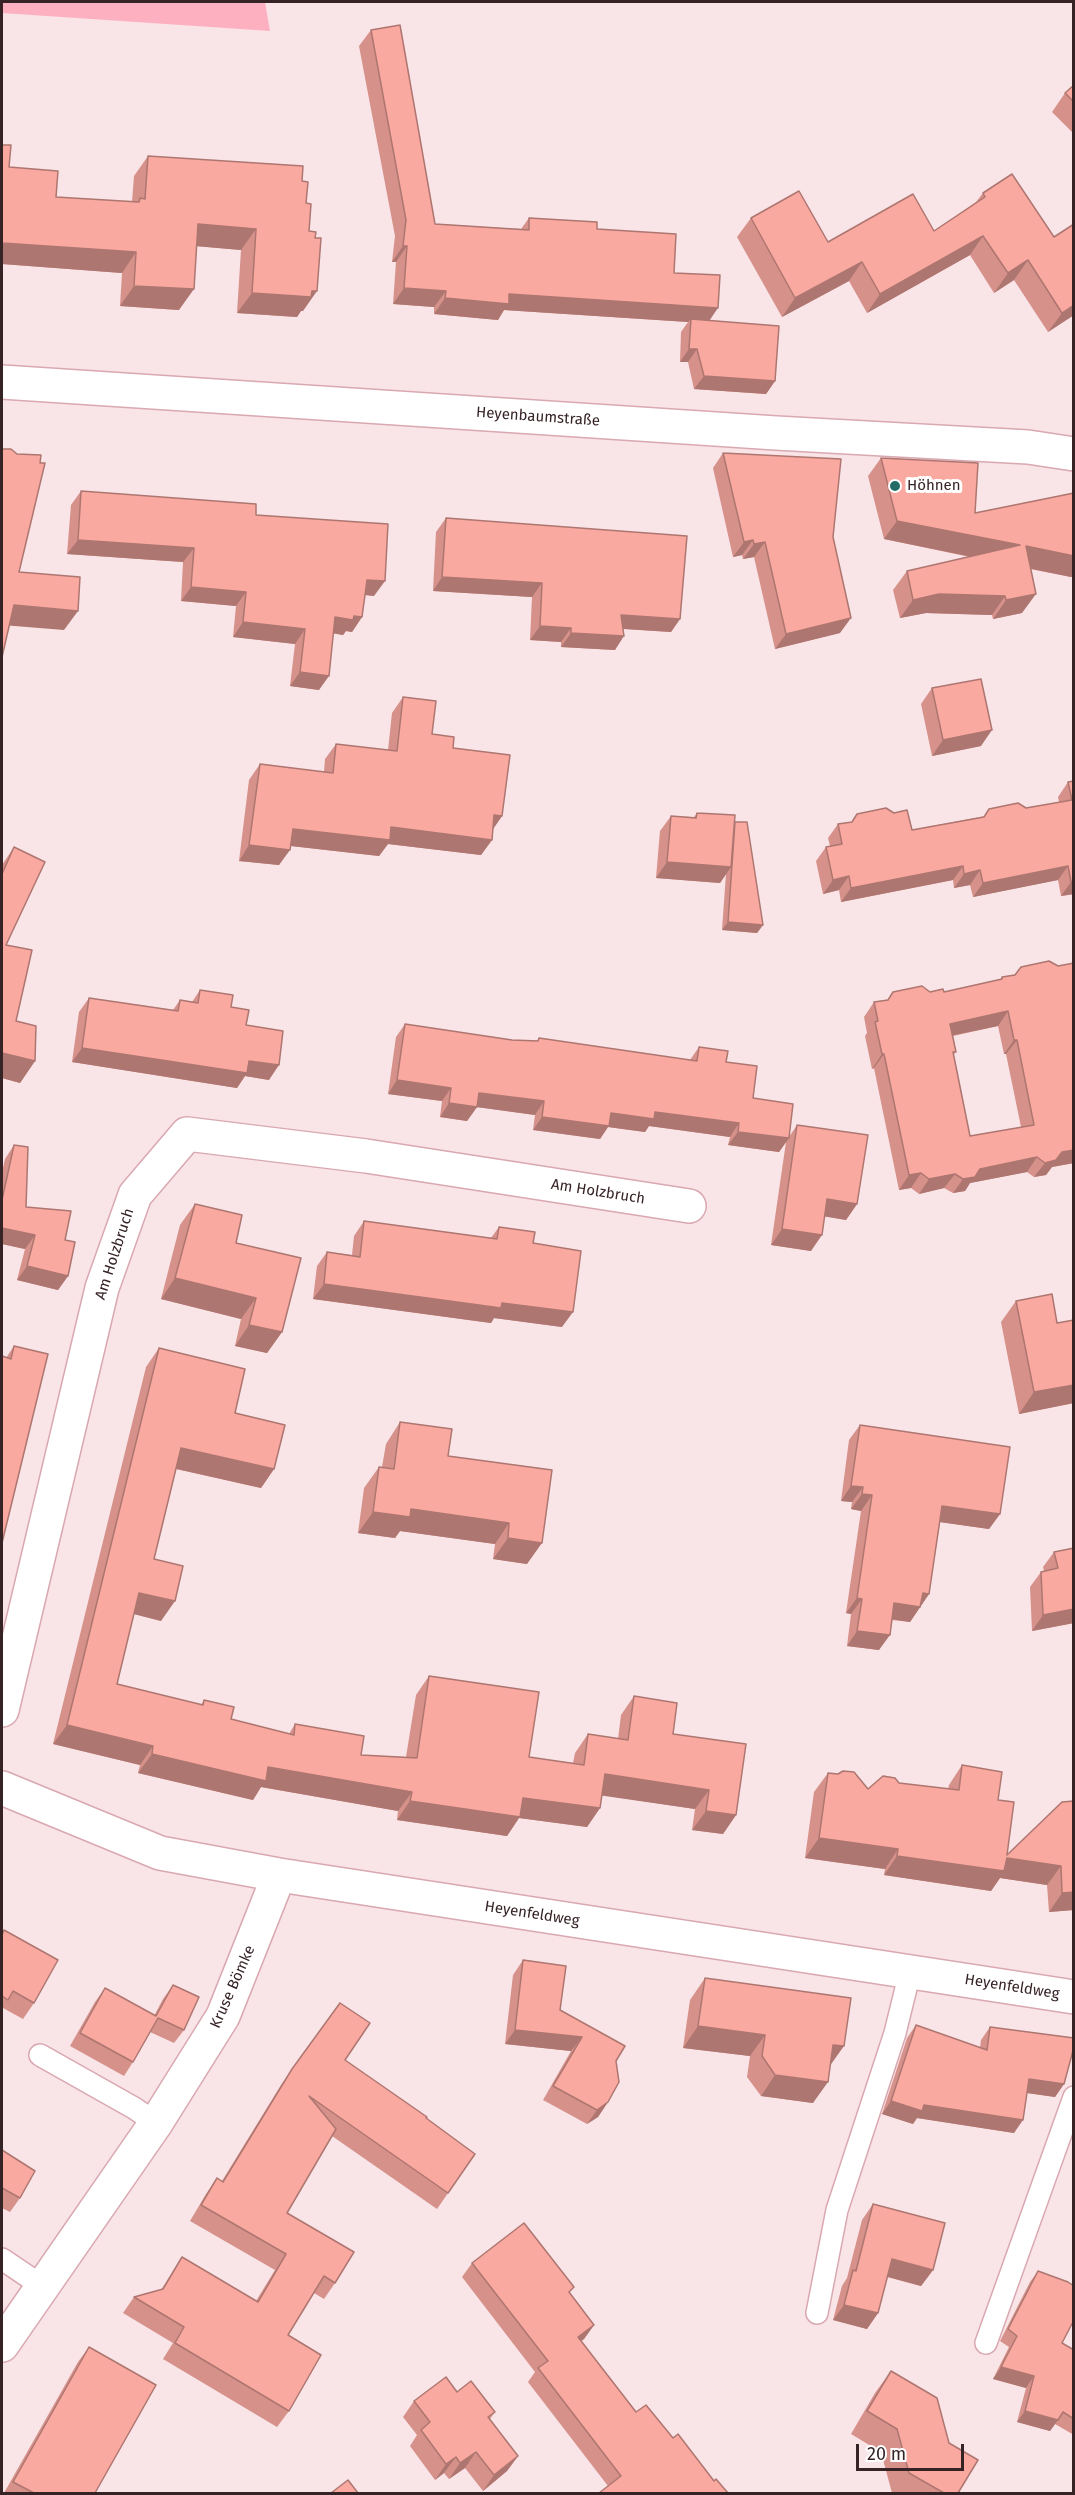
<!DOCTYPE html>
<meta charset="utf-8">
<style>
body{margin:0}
#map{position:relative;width:1075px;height:2495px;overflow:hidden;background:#f9e4e7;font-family:"Fira Sans",sans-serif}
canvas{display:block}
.frame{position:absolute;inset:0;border:3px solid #362326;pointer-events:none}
.scale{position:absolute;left:856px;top:2444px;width:108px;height:27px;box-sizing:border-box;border:3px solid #362326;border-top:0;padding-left:8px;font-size:18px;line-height:21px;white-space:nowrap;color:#362326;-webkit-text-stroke:4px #fff;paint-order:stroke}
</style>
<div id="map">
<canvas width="1075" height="2495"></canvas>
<div class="frame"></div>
<div class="scale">20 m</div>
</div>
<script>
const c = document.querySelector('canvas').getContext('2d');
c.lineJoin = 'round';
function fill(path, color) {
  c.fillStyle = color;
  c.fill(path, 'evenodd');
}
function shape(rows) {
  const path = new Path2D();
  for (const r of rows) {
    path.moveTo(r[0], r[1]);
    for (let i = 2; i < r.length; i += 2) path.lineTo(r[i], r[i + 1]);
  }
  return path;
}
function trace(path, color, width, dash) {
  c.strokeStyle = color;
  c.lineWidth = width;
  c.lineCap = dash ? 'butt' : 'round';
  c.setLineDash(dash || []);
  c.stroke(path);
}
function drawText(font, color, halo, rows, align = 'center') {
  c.font = font + ' "Fira Sans",sans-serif';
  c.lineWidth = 6;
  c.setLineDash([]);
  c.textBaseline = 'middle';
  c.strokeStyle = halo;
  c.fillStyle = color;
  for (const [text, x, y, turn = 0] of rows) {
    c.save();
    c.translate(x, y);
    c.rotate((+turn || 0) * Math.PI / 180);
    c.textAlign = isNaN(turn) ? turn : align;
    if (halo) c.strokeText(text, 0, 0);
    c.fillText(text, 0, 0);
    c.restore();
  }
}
fill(shape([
 [2,2,265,2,270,31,2,13]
]), '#fdb1c0');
const service = shape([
 [40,2055,134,2108,156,2123],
 [2,2259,42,2286],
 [817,2313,837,2210,895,2033,910,1972],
 [986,2343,1074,2097]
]);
const minor = shape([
 [2,382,776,433,1028,447,1074,454],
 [2,1710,102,1288,135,1195,187,1134,366,1156,689,1206],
 [2,1788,160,1853,279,1875,1074,1997],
 [2,2345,156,2123,223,2016,279,1875]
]);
trace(service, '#d9a8b1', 24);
trace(minor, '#d9a8b1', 36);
trace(service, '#fff', 21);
trace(minor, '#fff', 33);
fill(shape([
 [371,30,435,224,521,229,529,218,597,229,674,273,710,320,775,381,766,394,694,389,688,362,680,362,681,332,688,322,504,310,498,320,434,314,434,307,393,304,396,262,392,262,395,236,359,46],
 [1074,85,1074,134,1052,112,1065,93],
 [2,145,9,167,56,197,132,202,134,176,148,156,302,181,306,203,303,311,301,311,297,317,237,313,241,250,196,246,179,310,120,306,122,273,2,264],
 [983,193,1074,315,1048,332,1014,280,994,293,970,255,867,313,849,281,782,317,737,237,751,218,828,242,934,231,976,202],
 [723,453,833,537,840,633,775,649,754,557,743,559,742,555,733,557,713,468],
 [881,458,975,513,1074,493,1074,576,1071,577,1030,569,1022,613,993,619,992,615,926,613,900,618,893,590,907,571,970,557,884,539,868,476],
 [81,491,256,515,374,596,365,595,362,617,352,632,346,631,343,635,333,633,319,690,290,686,295,644,233,637,236,606,181,601,183,562,67,554,71,505],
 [446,518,680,619,671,632,623,629,615,650,561,647,561,642,530,640,532,597,433,591,436,532],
 [932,688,981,746,932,756,921,704],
 [403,697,432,734,453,748,502,816,493,829,492,840,481,855,388,844,379,856,291,846,279,865,239,861,249,780,260,764,324,772,325,759,336,744,388,750,392,713],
 [1074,781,1074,894,1061,896,1058,880,973,897,970,885,954,888,953,880,841,902,839,890,823,894,816,861,826,847,830,846,828,838,838,824,912,830,1059,802,1058,797,1068,782],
 [697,813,734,823,763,925,757,933,722,930,726,874,720,883,656,878,660,831,671,816,694,817],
 [14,847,6,945,16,1021,35,1061,20,1083,2,1078,2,865],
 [1074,963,1074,1163,1052,1167,1046,1175,1034,1177,1027,1172,970,1183,965,1191,953,1193,944,1188,919,1194,911,1188,899,1190,874,1068,872,1069,865,1036,867,1033,864,1017,874,1002,930,992,944,992,1000,980,1002,977],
 [998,1026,1004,1054,1006,1054,1021,1127,970,1136,953,1055,956,1052,953,1036],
 [200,990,231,1007,246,1025,269,1080,245,1076,237,1088,72,1062,79,1012,89,998,173,1010,180,1000,192,1002],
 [405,1024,512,1040,537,1041,539,1038,690,1060,699,1047,726,1062,753,1098,789,1137,797,1125,857,1204,846,1220,824,1216,811,1251,771,1245,786,1142,779,1152,728,1145,730,1137,649,1126,645,1132,608,1127,600,1139,533,1130,535,1115,477,1107,467,1121,440,1117,442,1101,388,1094,396,1037],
 [14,1145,26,1207,65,1240,68,1276,58,1290,17,1280,25,1249,2,1244,2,1172,5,1159],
 [195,1204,236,1243,282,1332,267,1353,235,1346,241,1319,161,1299,180,1225],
 [364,1221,491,1238,499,1227,533,1243,562,1327,494,1318,491,1323,313,1299,317,1266,327,1252,352,1255,354,1236],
 [1016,1301,1057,1323,1074,1320,1074,1403,1019,1414,1001,1322],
 [14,1346,2,1543,6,1358],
 [159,1348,235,1413,274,1469,261,1488,176,1469,154,1559,161,1621,134,1614,117,1684,201,1705,204,1700,231,1719,289,1734,295,1724,361,1755,406,1757,416,1695,429,1676,529,1757,573,1763,575,1753,588,1734,618,1739,621,1715,634,1696,673,1734,736,1815,723,1834,692,1830,695,1809,602,1795,600,1808,587,1827,519,1818,507,1836,397,1820,398,1811,261,1787,253,1800,138,1773,140,1765,53,1744,146,1367],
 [400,1422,448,1456,552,1470,527,1564,493,1559,495,1544,400,1531,395,1538,358,1533,364,1488,379,1467,382,1467,386,1444],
 [860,1425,1000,1514,989,1529,940,1522,929,1594,910,1622,892,1620,879,1650,847,1646,851,1614,846,1613,861,1511,851,1509,852,1502,841,1501,849,1440],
 [1054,1552,1074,1623,1032,1631,1030,1587,1041,1572,1044,1571,1043,1567],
 [962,1765,998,1800,1007,1855,1074,1801,1074,1910,1049,1912,1047,1885,1000,1878,991,1891,884,1875,885,1869,805,1858,814,1792,828,1773,868,1789,899,1783,948,1789,949,1785],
 [2,1934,34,2003,23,2019,3,2008,2,2009],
 [523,1960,560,2010,616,2061,608,2102,598,2117,587,2124,543,2100,571,2051,505,2044,513,1975],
 [705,1978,830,2066,813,2103,761,2096,747,2077,750,2056,683,2048,690,2000],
 [173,1985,184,2030,174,2043,150,2032,133,2062,124,2076,70,2046,95,2002,105,1988,154,2016,163,1999],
 [340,2003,345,2060,475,2154,437,2209,332,2136,287,2213,335,2283,324,2299,314,2293,288,2335,289,2411,277,2427,163,2359,173,2343,123,2313,134,2297,161,2290,182,2257,256,2301,275,2270,190,2221,206,2194,217,2178,222,2181,281,2085],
 [916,2025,980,2048,981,2040,990,2027,1064,2084,1055,2097,1027,2093,1014,2133,917,2118,913,2124,882,2114,907,2038],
 [2,2150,20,2198,10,2212,2,2208],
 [873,2204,933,2270,921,2286,887,2277,878,2313,867,2329,833,2320,842,2286,847,2278,862,2220],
 [472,2263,570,2293,594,2325,584,2339,581,2341,636,2412,673,2438,714,2481,728,2493,608,2486,528,2382,535,2372,462,2277],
 [1038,2271,1062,2343,1074,2350,1074,2435,1055,2424,1050,2431,1017,2422,1026,2388,993,2379,1009,2347,1000,2341,1030,2282],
 [89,2347,95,2493,4,2493,78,2362],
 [891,2371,958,2493,892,2493,881,2452,851,2434,875,2393],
 [457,2392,495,2412,490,2419,518,2456,507,2471,483,2491,465,2468,449,2479,444,2473,435,2480,410,2446,417,2435,403,2417,414,2401]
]), '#d6918a');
fill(shape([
 [198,224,256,229,241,250,183,245],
 [983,236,970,255,867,313,880,294],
 [2,243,136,252,122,273,2,264],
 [403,246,407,246,396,262,392,262],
 [1028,260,1014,280,994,293,1008,273],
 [862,262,849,281,782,317,795,298],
 [134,286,194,289,179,310,120,306],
 [404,288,446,291,434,307,393,304],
 [312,291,317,291,303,311,301,311,297,317,237,313,252,293],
 [509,294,718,308,707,324,691,319,688,322,504,310,498,320,434,314,445,298],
 [1074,305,1074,315,1048,332,1062,313],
 [689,349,697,349,688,362,680,362],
 [704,376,775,381,766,394,694,389],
 [897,521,1020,545,1007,564,884,539],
 [78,540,194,548,183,562,67,554],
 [753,540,742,555,733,557,744,542],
 [765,542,754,557,743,559,754,544],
 [1026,546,1074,556,1074,576,1071,577,1013,565],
 [442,577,542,583,532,597,433,591],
 [367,580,385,581,374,596,357,594],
 [191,587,246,592,236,606,181,601],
 [939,594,1005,596,992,615,926,613,900,618,913,600],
 [1036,594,1022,613,993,619,1006,600],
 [14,605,78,611,64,630,2,625],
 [621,615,680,619,671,632,611,628],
 [354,616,362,617,352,632,346,631,343,635,325,632,335,617],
 [851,618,840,633,775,649,786,634],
 [243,622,305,629,295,644,233,637],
 [540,626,571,628,561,642,530,640],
 [571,633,624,636,615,650,561,647],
 [300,672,329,676,319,690,290,686],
 [992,730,981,746,932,756,943,740],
 [494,815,502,816,491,832],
 [391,827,492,840,481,855,388,844,379,856,282,845,293,829],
 [249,845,290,850,279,865,239,861],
 [667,862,731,867,720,883,656,878],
 [963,866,953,880,841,902,851,888],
 [1068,866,1058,880,973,897,983,883],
 [980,870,970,885,954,888,964,874],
 [849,876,839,890,823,894,833,880],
 [1074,881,1074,894,1061,896,1071,882],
 [728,922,763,925,757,933,722,930],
 [1008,1011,998,1026,940,1038,950,1024],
 [1014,1040,1017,1040,1006,1054,1004,1054],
 [82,1048,249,1061,279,1065,269,1080,245,1076,237,1088,72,1062],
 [2,1053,35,1061,20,1083,2,1078],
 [882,1054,884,1054,874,1068,872,1069],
 [397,1080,451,1088,442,1101,388,1094],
 [479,1093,544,1101,535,1115,469,1106],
 [449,1103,477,1107,467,1121,440,1117],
 [655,1112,739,1123,730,1137,649,1126,645,1132,608,1127,600,1139,533,1130,542,1117],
 [738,1132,789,1138,779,1152,728,1145],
 [1074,1150,1074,1163,1052,1167,1046,1175,1034,1177,1045,1163,1062,1152],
 [1037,1157,1027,1172,970,1183,965,1191,953,1193,963,1179,980,1169],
 [921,1173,911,1188,899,1190,909,1175],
 [955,1174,944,1188,919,1194,929,1179],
 [827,1199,857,1204,846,1220,816,1215],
 [2,1228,35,1235,25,1249,2,1244],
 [782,1229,822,1235,811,1251,771,1245],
 [27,1266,68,1276,58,1290,17,1280],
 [175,1278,256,1298,241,1319,161,1299],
 [324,1284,502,1303,573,1312,562,1327,494,1318,491,1323,313,1299],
 [249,1325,282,1332,267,1353,235,1346],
 [1074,1385,1074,1403,1019,1414,1034,1392],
 [181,1448,274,1469,261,1488,168,1467],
 [851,1486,863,1487,852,1502,841,1501],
 [862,1494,872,1495,861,1511,851,1509],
 [942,1506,1000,1514,989,1529,932,1521],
 [411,1509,509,1523,495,1544,400,1531,395,1538,358,1533,373,1512],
 [508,1538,542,1543,527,1564,493,1559],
 [139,1593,175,1601,161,1621,126,1612],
 [923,1593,929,1594,910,1622,884,1618,894,1603],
 [857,1598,862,1599,851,1614,846,1613],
 [1074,1609,1074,1623,1032,1631,1043,1615],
 [857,1631,890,1635,879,1650,847,1646],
 [67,1725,153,1746,140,1765,53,1744],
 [152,1754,268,1767,412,1792,398,1811,261,1787,253,1800,138,1773],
 [605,1774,709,1790,695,1809,591,1794],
 [523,1798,600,1808,587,1827,519,1818,507,1836,397,1820,410,1801],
 [706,1811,736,1815,723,1834,692,1830],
 [819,1838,898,1849,885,1869,805,1858],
 [897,1856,1007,1858,1061,1866,1047,1885,1000,1878,991,1891,884,1875],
 [1074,1892,1074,1910,1049,1912,1062,1893],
 [698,2026,765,2035,750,2056,683,2048],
 [515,2030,582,2037,571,2051,505,2044],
 [833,2045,844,2046,829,2067],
 [775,2075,828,2082,813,2103,761,2096],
 [1029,2079,1064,2084,1055,2097,1020,2092],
 [891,2101,924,2105,1023,2120,1014,2133,917,2118,913,2124,882,2114],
 [608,2102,598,2117,587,2124,597,2110],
 [892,2259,933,2270,921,2286,881,2275],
 [844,2305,878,2313,867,2329,833,2320],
 [594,2325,584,2339,568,2351,578,2337],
 [1001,2367,1034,2376,1026,2388,993,2379],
 [1025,2411,1058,2420,1050,2431,1017,2422],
 [476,2452,465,2468,449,2479,460,2463],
 [518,2456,507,2471,483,2491,494,2475],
 [456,2457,444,2473,435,2480,446,2464]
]), '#ae7670');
const building = shape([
 [400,25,435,224,529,230,529,218,597,222,597,229,676,234,674,273,720,275,718,308,509,294,509,304,445,298,446,291,404,288,407,246,403,246,406,220,371,30,400,25],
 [1074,85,1074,102,1065,93,1074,85],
 [2,145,11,145,9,167,58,171,56,197,139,202,140,198,145,199,148,156,303,166,302,181,308,182,306,203,311,204,309,231,316,232,315,238,321,238,317,291,312,291,311,297,252,293,256,229,198,224,194,289,134,286,136,252,2,243,2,145],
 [1012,174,1054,237,1074,224,1074,305,1062,313,1028,260,1008,273,983,236,880,294,862,262,795,298,751,218,799,191,828,242,913,194,934,231,985,197,983,193,1012,174],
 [691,319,779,326,775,381,704,376,697,349,689,349,691,319],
 [2,449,11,449,17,454,41,455,40,463,45,463,19,572,80,577,78,611,14,605,2,657,2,449],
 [723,453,841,459,833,537,851,618,786,634,765,542,754,544,753,540,744,542,723,453],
 [881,458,978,463,975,513,1074,493,1074,556,1026,546,1036,594,1006,600,1005,596,939,594,913,600,907,571,1020,545,897,521,881,458],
 [81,491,256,504,256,515,388,524,385,581,367,580,362,617,354,616,353,620,335,617,329,676,300,672,305,629,243,622,246,592,191,587,194,548,78,540,81,491],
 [446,518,687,536,680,619,621,615,624,636,571,633,571,628,540,626,542,583,442,577,446,518],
 [981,679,992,730,943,740,932,688,981,679],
 [403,697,436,701,432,734,454,737,453,748,510,755,502,816,494,815,492,840,391,827,390,840,293,829,290,850,249,845,260,764,333,773,336,744,397,751,403,697],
 [1074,781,1074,881,1071,882,1068,866,983,883,980,870,964,874,963,866,851,888,849,876,833,880,826,847,842,844,838,824,852,822,857,814,886,808,894,813,907,810,912,830,984,817,989,809,1018,803,1026,808,1072,800,1068,782,1074,781],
 [697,813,735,815,731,867,667,862,671,816,696,818,697,813],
 [735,822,747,822,763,925,728,922,735,822],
 [14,847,45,862,6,945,32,950,16,1021,36,1026,35,1061,2,1053,2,874,14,847],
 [1049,961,1058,966,1074,963,1074,1150,1062,1152,1056,1160,1045,1163,1037,1157,980,1169,975,1177,963,1179,955,1174,929,1179,921,1173,909,1175,884,1054,882,1054,875,1022,878,1021,874,1002,888,1000,893,992,922,986,930,992,943,989,944,992,1002,979,1002,977,1015,975,1021,967,1049,961],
 [1008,1011,1014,1040,1017,1040,1034,1125,970,1136,953,1052,956,1052,950,1024,1008,1011],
 [200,990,233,995,231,1007,249,1010,246,1025,283,1031,279,1065,249,1061,247,1073,82,1048,89,998,178,1011,180,1000,198,1003,200,990],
 [405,1024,512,1040,538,1041,539,1038,697,1061,699,1047,728,1051,726,1062,757,1066,753,1098,793,1104,789,1138,738,1132,739,1123,655,1112,654,1119,611,1113,609,1126,542,1117,544,1101,479,1093,477,1107,449,1103,451,1088,397,1080,405,1024],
 [797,1125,868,1135,857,1204,827,1199,822,1235,782,1229,797,1125],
 [14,1145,28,1147,26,1207,71,1211,65,1240,75,1242,68,1276,27,1266,35,1235,2,1228,2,1200,14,1145],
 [195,1204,242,1215,236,1243,301,1258,282,1332,249,1325,256,1298,175,1278,195,1204],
 [364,1221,497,1239,499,1227,535,1232,533,1243,581,1251,573,1312,502,1303,501,1308,324,1284,327,1252,360,1257,364,1221],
 [1052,1294,1057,1323,1074,1320,1074,1385,1034,1392,1016,1301,1052,1294],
 [14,1346,48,1354,2,1543,2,1356,11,1359,14,1346],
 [159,1348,245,1369,235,1413,285,1425,274,1469,181,1448,154,1559,183,1566,175,1601,139,1593,117,1684,203,1705,204,1700,234,1707,231,1719,294,1735,295,1724,364,1736,361,1755,417,1758,429,1676,539,1692,529,1757,584,1765,588,1734,628,1740,634,1696,677,1703,673,1734,746,1744,736,1815,706,1811,709,1790,605,1774,600,1808,523,1798,520,1817,410,1801,412,1792,268,1767,266,1781,152,1754,153,1746,67,1725,159,1348],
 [400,1422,452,1429,448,1456,552,1470,542,1543,508,1538,509,1523,411,1509,410,1517,373,1512,379,1467,394,1469,400,1422],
 [860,1425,1010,1447,1000,1514,942,1506,929,1594,923,1593,920,1607,894,1603,890,1635,857,1631,862,1599,857,1598,872,1495,862,1494,863,1487,851,1486,860,1425],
 [1074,1548,1074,1609,1043,1615,1041,1572,1058,1568,1054,1552,1074,1548],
 [962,1765,1002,1772,998,1800,1014,1802,1007,1855,1062,1802,1074,1801,1074,1892,1062,1893,1061,1866,1007,1858,1004,1871,897,1856,898,1849,819,1838,828,1773,838,1774,843,1771,854,1772,868,1789,883,1776,895,1778,899,1783,959,1790,962,1765],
 [4,1930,58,1960,34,2003,13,1991,8,2000,2,1996,2,1935,4,1930],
 [523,1960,566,1966,560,2010,625,2046,616,2061,619,2082,608,2102,597,2110,553,2086,582,2037,515,2030,523,1960],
 [705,1978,851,1998,844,2046,833,2045,828,2082,775,2075,762,2056,765,2035,698,2026,705,1978],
 [173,1985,199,1997,184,2030,158,2018,133,2062,80,2033,105,1988,156,2016,173,1985],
 [340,2003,370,2023,345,2060,427,2117,426,2118,475,2154,448,2193,309,2096,336,2129,287,2213,354,2252,335,2283,324,2276,288,2335,321,2355,289,2411,175,2343,184,2327,134,2297,163,2289,182,2257,258,2302,286,2254,201,2205,217,2178,223,2182,292,2069,340,2003],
 [916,2025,987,2050,990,2027,1074,2038,1074,2047,1064,2084,1029,2079,1023,2120,924,2105,922,2111,891,2101,916,2025],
 [2,2150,35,2171,20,2198,2,2188,2,2150],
 [873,2204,945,2223,933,2270,892,2259,878,2313,844,2305,853,2270,856,2271,873,2204],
 [524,2223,574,2287,569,2292,594,2325,578,2337,636,2412,646,2405,673,2438,678,2434,714,2481,716,2479,728,2493,599,2493,621,2476,538,2368,548,2361,472,2263,524,2223],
 [1038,2271,1068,2282,1074,2286,1074,2320,1062,2343,1074,2350,1074,2419,1063,2412,1058,2420,1025,2411,1034,2376,1001,2367,1017,2336,1008,2329,1038,2271],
 [89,2347,156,2385,95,2493,34,2493,13,2482,89,2347],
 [891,2371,937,2398,949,2443,978,2460,958,2493,944,2493,909,2473,897,2429,867,2411,891,2371],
 [446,2377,457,2392,471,2381,495,2412,488,2417,518,2456,494,2475,476,2452,460,2463,456,2457,446,2464,421,2430,430,2422,414,2401,446,2377],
 [348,2480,358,2493,331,2493,348,2480]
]);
fill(building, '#f9a9a0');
trace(building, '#ae7670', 1.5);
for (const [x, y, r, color] of [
 [895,486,6,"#246d67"]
]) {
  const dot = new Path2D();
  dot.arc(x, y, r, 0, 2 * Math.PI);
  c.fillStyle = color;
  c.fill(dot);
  trace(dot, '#fff', 2);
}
drawText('15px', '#362326', '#fff', [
 ["Heyenbaumstraße",538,417,4],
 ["Am Holzbruch",598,1192,9],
 ["Am Holzbruch",115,1254,-72],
 ["Heyenfeldweg",532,1914,9],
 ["Kruse Bömke",233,1987,-66],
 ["Heyenfeldweg",1012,1987,9]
]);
drawText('15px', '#362326', '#fff', [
 ["Höhnen",907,486]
], 'left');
</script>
